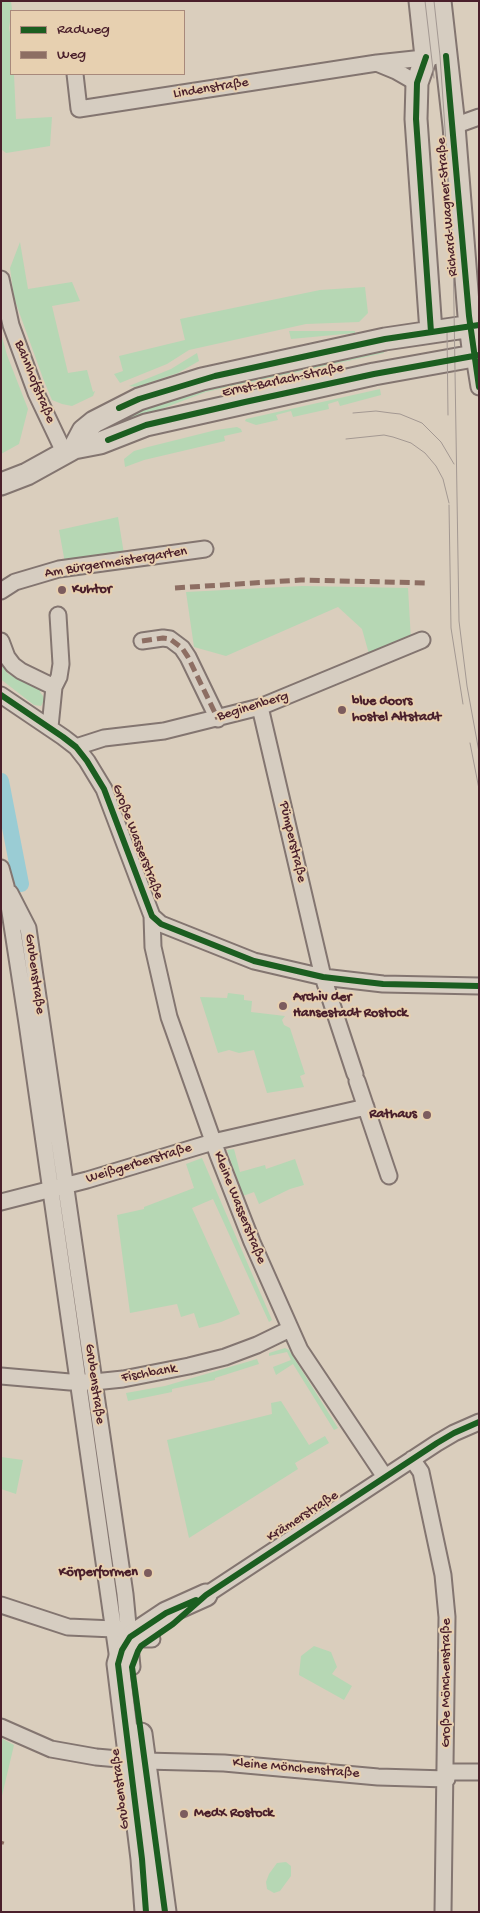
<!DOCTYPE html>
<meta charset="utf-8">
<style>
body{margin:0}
#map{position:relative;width:480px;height:1913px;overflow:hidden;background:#dacebd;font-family:"Gochi Hand",sans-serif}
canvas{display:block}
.frame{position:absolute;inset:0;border:2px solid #4a1f2b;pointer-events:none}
.legend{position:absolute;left:10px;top:10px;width:175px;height:65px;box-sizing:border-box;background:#e7d0b0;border:1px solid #a8897b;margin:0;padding:6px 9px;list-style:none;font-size:15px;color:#4a1f2b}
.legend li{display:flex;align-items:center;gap:10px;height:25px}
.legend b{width:25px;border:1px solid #a8897b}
</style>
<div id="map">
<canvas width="480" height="1913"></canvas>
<div class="frame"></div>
<ul class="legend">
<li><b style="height:6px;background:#1b5e20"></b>Radweg</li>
<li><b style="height:6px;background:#8d6e63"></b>Weg</li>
</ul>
</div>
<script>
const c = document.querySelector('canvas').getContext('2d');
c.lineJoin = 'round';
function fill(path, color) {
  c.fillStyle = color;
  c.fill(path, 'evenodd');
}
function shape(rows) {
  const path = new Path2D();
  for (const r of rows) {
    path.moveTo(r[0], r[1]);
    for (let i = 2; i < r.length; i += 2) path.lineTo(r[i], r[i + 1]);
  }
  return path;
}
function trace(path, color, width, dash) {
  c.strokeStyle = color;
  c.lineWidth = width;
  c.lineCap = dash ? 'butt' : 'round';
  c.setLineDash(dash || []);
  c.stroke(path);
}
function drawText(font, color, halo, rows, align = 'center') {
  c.font = font + ' "Gochi Hand",sans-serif';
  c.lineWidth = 4;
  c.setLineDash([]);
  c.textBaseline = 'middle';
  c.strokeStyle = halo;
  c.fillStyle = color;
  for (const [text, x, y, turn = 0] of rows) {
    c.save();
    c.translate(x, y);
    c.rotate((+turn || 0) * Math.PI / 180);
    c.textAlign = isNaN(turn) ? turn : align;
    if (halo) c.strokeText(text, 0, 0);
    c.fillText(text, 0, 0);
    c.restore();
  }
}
fill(shape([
 [1,1,11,1,12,10,9,28,11,38,11,74,14,74,16,119,52,117,50,146,6,153,1,149],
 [20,242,28,289,72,282,80,301,52,306,68,373,87,370,93,392,95,391,93,396,72,406,62,404,52,400,44,381,14,298,10,268],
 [365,287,368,313,359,322,306,324,189,350,167,364,120,383,114,374,123,371,119,356,185,340,180,319,320,290],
 [289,331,355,331,355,333,291,339],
 [1,333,7,355,28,409,19,444,1,454],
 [382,345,384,353,206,392,135,419,114,429,110,422,174,394],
 [197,353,199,361,178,373,137,387,129,386,171,369],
 [380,389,381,395,340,406,338,401,328,404,329,409,293,417,291,411,276,415,278,420,256,425,245,421,246,419],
 [237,427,241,429,242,432,224,436,225,441,144,460,125,467,124,459,134,451,148,447,216,430],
 [118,517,124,554,65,563,59,530],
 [302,586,408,588,411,640,369,654,362,629,338,607,226,656,194,647,186,592],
 [1,664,8,674,42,689,40,692,43,696,44,700,41,706,34,705,3,681,1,679],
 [228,993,244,995,244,1000,252,1001,251,1012,285,1016,282,1020,284,1025,290,1028,305,1074,300,1076,304,1087,267,1093,254,1050,239,1053,229,1050,218,1053,200,997,227,998],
 [234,1149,240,1172,265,1165,266,1169,295,1159,304,1185,290,1189,259,1204,254,1192,243,1196,227,1150],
 [202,1158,272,1320,269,1322,213,1199,192,1208,240,1314,221,1322,199,1328,194,1313,181,1317,177,1304,130,1313,117,1215,144,1209,144,1207,194,1188,186,1164],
 [285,1348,289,1350,338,1428,334,1430,293,1364,276,1375,273,1367,291,1360,287,1352,269,1356,269,1353],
 [257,1359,259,1364,215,1378,215,1380,172,1389,172,1392,128,1401,126,1393,165,1386],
 [281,1401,309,1445,325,1436,329,1443,295,1463,298,1469,189,1538,167,1440,272,1414,271,1403],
 [1,1457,23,1460,16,1494,1,1489],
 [314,1646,331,1652,337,1667,332,1674,352,1686,344,1700,299,1675,301,1656],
 [1,1738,14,1745,1,1800],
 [286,1862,291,1866,291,1876,280,1891,274,1893,267,1889,266,1882,269,1874,277,1863]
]), '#b6d7b4');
trace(shape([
 [1,781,21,884]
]), '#9accd4', 16);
const street = shape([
 [379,64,396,71,417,83],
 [75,74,79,109,377,63,433,57],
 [454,126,479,117],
 [1,279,11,325,36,393,65,454],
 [474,356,479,387],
 [1,591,15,582,59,569,205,549],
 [1,641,7,657,13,665,21,671,54,687],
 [142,641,163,638,170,639,182,648,188,657,218,719],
 [1,695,63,737,76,747,87,761,104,789,152,916,161,924,254,961,323,977,383,984,479,986],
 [260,707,323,977,355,1074],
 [50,727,54,687,59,677,61,664,58,615],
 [76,747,104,738,164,731,260,707,422,640],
 [1,868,6,886,27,1023,118,1660],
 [10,893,28,928,125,1594,132,1667],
 [152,916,153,947,169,1017,218,1155,252,1242,300,1350,385,1477],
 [357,1081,389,1176],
 [1,1202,87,1180,213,1142,366,1107],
 [1,1376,70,1382,94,1382,123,1379,189,1366,225,1357,257,1345,290,1329],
 [412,1459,421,1472,443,1575,447,1617,443,1912],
 [206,1595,437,1443,454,1433,479,1422],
 [1,1605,68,1627,114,1629,130,1637,141,1639,152,1639],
 [1,1727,51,1749,96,1757,130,1760],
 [145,1761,224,1763,378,1777,447,1779],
 [447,1772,479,1772]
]);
const secondary = shape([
 [420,1,426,57,417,83,416,119,431,332],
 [440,1,454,126,469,316,474,356],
 [74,448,83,431,94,422,139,399,202,379,385,339,479,325],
 [1,484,27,474,74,448,100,443,146,425,374,374,479,355],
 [141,1734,165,1912],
 [146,1912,142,1859,118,1664,122,1650,130,1637,166,1613,206,1595]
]);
trace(street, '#837570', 19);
trace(secondary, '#837570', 25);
trace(street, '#d6cdc1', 15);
trace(secondary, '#d6cdc1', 21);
trace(shape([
 [425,1,434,78],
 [434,1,440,56,453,246,459,621,467,686,479,752],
 [447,330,448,415],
 [353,413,376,411,391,413,400,414,422,423,441,442,454,464],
 [346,439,384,435,393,437,411,443,425,453,436,466,443,479,449,503],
 [449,505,451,628,463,704],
 [470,743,479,789]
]), '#a39892', 1);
trace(shape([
 [175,588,301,580,429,583],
 [142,641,163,638,170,639,182,648,188,657,218,719],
 [1,1844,2,1841]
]), '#8d6e63', 5, [10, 5]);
trace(shape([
 [446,56,469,316,479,387],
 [426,57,417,83,416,119,431,332],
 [119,408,139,399,215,376,385,339,479,325],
 [108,440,146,425,245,402,374,374,479,355],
 [1,695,63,737,76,747,87,761,104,789,152,916,161,924,254,961,323,977,383,984,479,986],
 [146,1912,142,1859,118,1664,122,1650,130,1637,166,1613,196,1600],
 [165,1912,132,1667,138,1651,141,1646,173,1624,206,1595,437,1443,454,1433,479,1422]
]), '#1b5e20', 6);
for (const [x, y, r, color] of [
 [62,590,5,"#7c5c5e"],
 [342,710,5,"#7c5c5e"],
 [283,1006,5,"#7c5c5e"],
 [427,1115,5,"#7c5c5e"],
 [148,1573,5,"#7c5c5e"],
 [184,1814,5,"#7c5c5e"]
]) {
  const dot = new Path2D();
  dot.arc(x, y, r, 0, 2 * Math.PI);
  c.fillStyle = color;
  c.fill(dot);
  trace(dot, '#e7d0b0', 2);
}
drawText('14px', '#4a1f2b', '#e7d0b0', [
 ["Lindenstraße",211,89,-9],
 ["Richard-Wagner-Straße",448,207,-95],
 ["Ernst-Barlach-Straße",283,381,-12],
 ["Bahnhofstraße",34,382,68],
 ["Am Bürgermeistergarten",116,563,-9],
 ["Beginenberg",253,707,-17],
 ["Große Wasserstraße",137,842,69],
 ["Pümperstraße",292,842,77],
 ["Grubenstraße",34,974,82],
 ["Weißgerberstraße",139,1164,-17],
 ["Kleine Wasserstraße",239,1208,68],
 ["Fischbank",149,1374,-10],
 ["Grubenstraße",94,1384,82],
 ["Krämerstraße",303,1517,-33],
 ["Große Mönchenstraße",447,1683,-90],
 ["Kleine Mönchenstraße",296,1769,5],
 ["Grubenstraße",121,1789,-97]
]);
drawText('bold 14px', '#4a1f2b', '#e7d0b0', [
 ["Kuhtor",72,590],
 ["blue doors",352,702],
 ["hostel Altstadt",352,718],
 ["Archiv der",293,998],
 ["Hansestadt Rostock",293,1014],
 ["Rathaus",417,1115,"right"],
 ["Körperformen",138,1573,"right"],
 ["MedX Rostock",194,1814]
], 'left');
</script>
